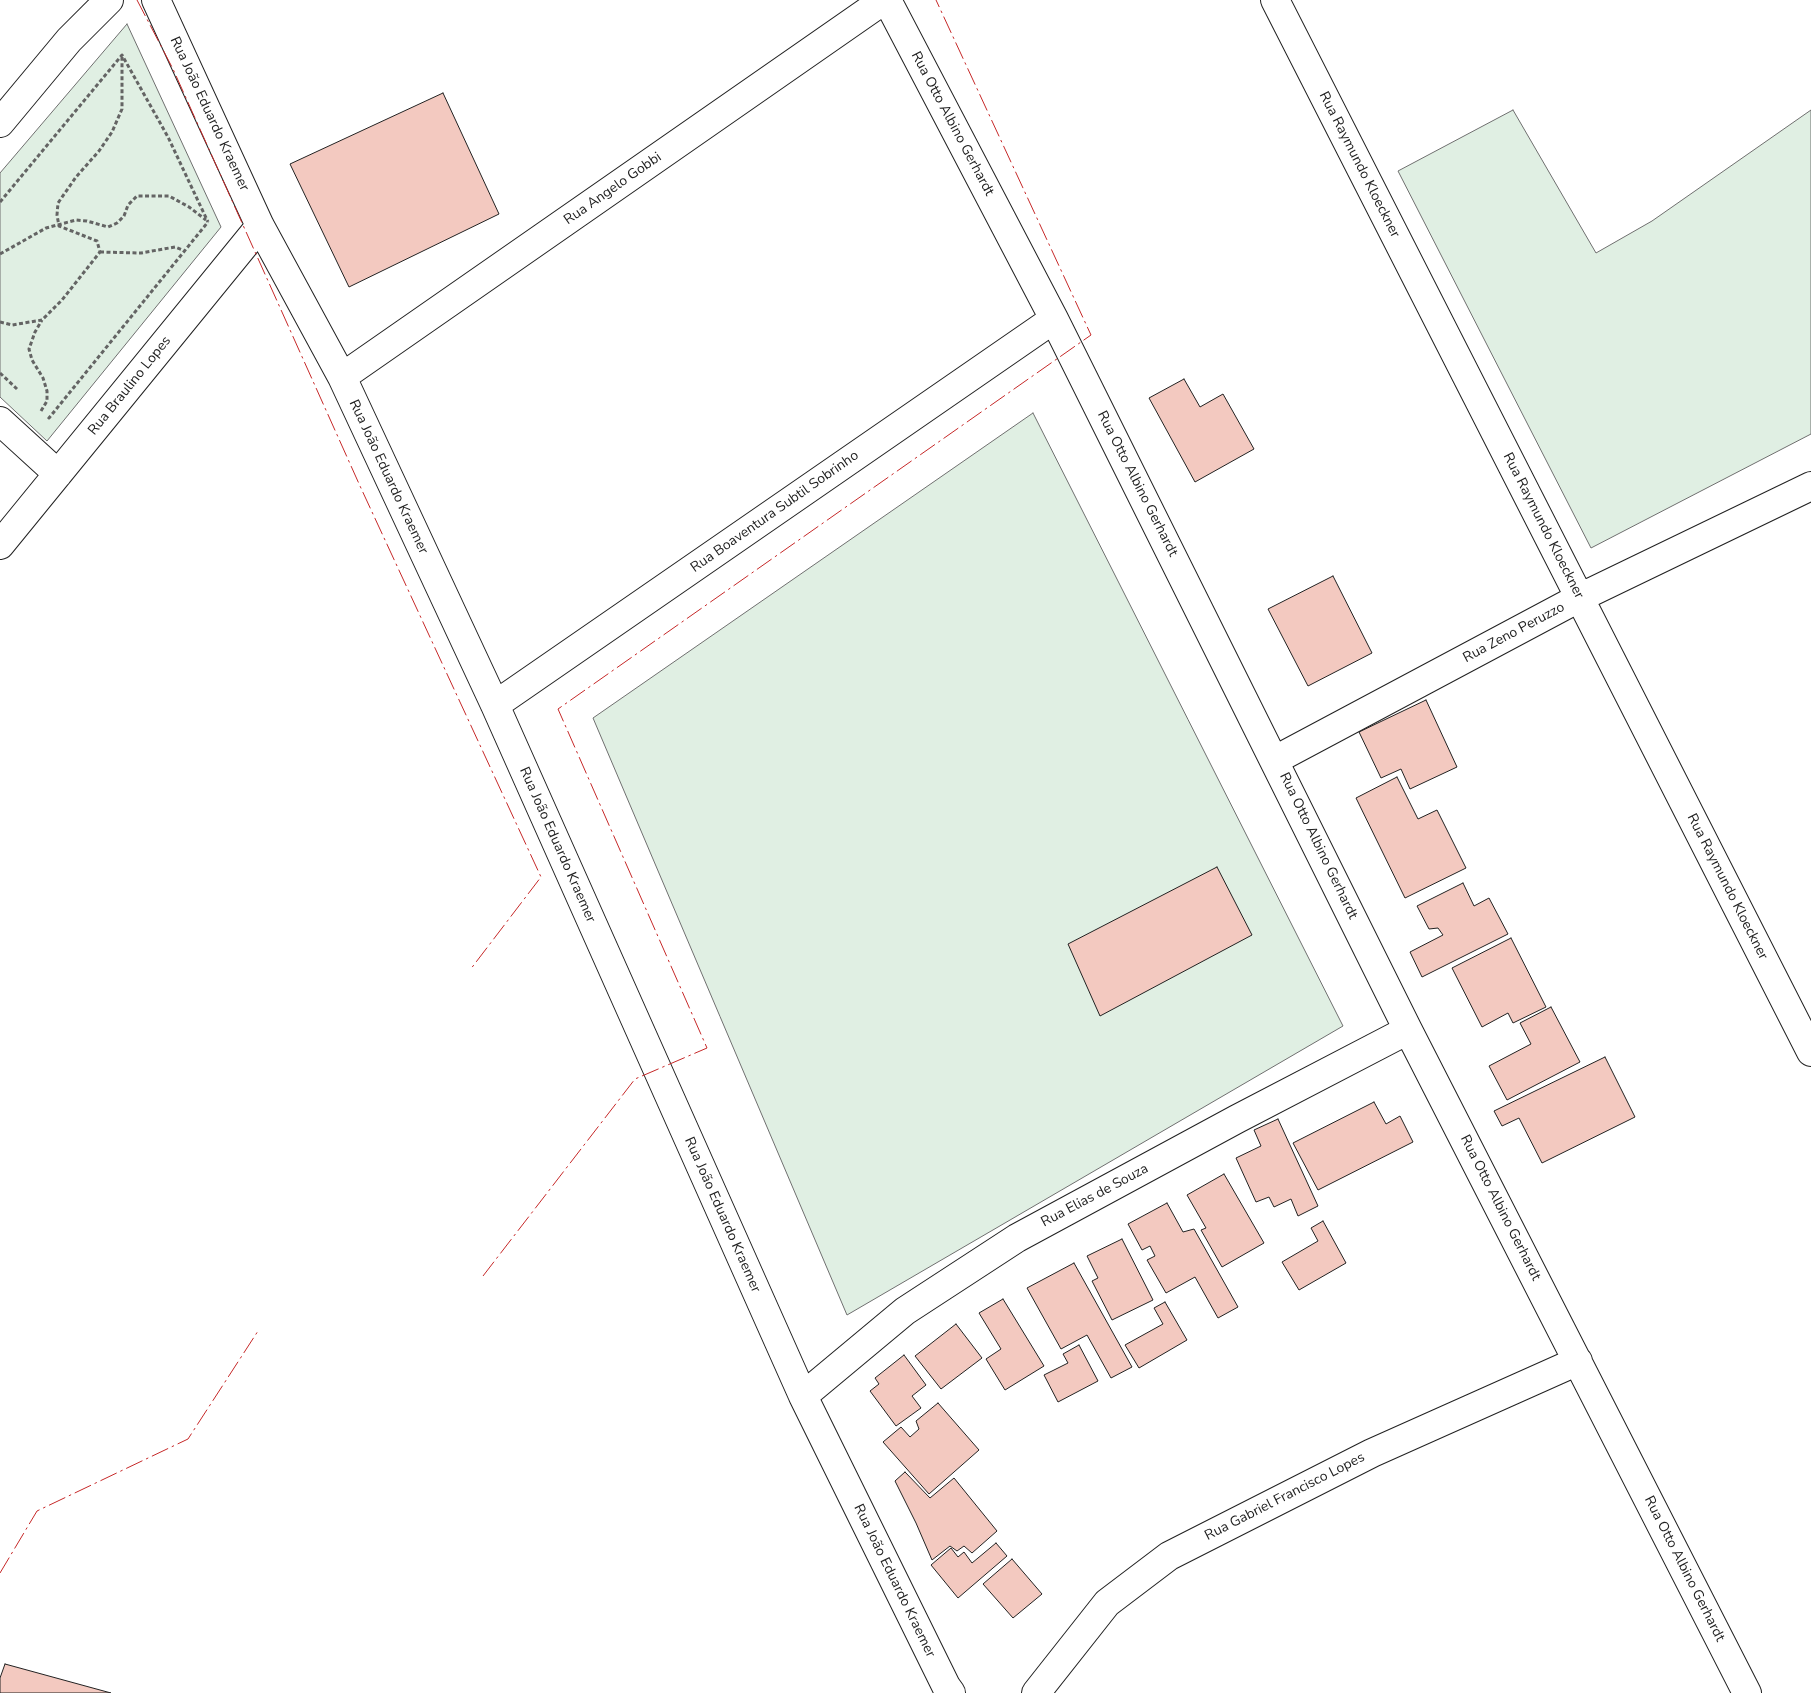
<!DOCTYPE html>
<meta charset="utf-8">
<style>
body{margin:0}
canvas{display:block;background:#fff}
</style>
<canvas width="1811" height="1693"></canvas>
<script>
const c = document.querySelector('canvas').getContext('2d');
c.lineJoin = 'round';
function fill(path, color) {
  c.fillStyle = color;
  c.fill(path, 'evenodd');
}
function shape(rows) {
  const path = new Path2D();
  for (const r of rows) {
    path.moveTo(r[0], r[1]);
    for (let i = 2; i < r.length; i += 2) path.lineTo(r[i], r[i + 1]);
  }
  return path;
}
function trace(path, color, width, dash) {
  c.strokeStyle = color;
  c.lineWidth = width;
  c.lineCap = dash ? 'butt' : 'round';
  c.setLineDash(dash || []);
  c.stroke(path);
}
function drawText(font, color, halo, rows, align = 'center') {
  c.font = font + ' "Nunito Sans",sans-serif';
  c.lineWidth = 4;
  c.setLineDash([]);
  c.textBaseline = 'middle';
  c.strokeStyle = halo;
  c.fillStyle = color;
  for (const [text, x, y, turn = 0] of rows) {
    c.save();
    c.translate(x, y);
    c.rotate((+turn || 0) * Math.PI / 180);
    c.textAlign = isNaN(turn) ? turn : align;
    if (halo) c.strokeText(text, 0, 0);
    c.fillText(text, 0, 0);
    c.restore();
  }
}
const green = shape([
 [127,24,221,227,47,441,0,397,0,173,127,24],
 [1513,110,1596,253,1652,221,1811,110,1811,434,1591,548,1398,171,1513,110],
 [1033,413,1343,1026,847,1315,593,718,1033,413]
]);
fill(green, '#e0efe3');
trace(green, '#6f6f6f', 1);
const building = shape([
 [443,93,499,214,349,287,290,164,443,93],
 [1184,379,1200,407,1223,394,1254,449,1195,482,1149,398,1184,379],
 [1333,576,1372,653,1308,686,1268,609,1333,576],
 [1426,700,1457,767,1410,789,1401,769,1381,778,1359,732,1426,700],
 [1397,777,1418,819,1437,810,1466,868,1405,898,1356,798,1397,777],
 [1217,867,1252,935,1100,1016,1068,944,1217,867],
 [1463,883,1474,906,1489,898,1508,934,1422,977,1410,952,1443,935,1438,928,1429,929,1417,906,1463,883],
 [1511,938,1546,1007,1513,1023,1508,1013,1482,1027,1452,968,1511,938],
 [1551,1007,1580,1062,1507,1100,1489,1066,1531,1044,1520,1023,1551,1007],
 [1605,1057,1635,1117,1542,1163,1519,1118,1502,1126,1494,1111,1605,1057],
 [1374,1102,1386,1124,1400,1116,1413,1142,1318,1190,1293,1143,1374,1102],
 [1278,1119,1318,1206,1298,1216,1291,1199,1274,1207,1269,1197,1256,1202,1236,1158,1261,1146,1254,1130,1278,1119],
 [1224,1174,1264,1243,1222,1267,1201,1230,1206,1228,1187,1195,1224,1174],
 [1167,1203,1183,1232,1194,1229,1238,1307,1218,1318,1195,1277,1166,1293,1147,1260,1155,1256,1150,1246,1142,1250,1128,1224,1167,1203],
 [1323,1221,1346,1263,1299,1290,1282,1262,1318,1241,1311,1228,1323,1221],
 [1122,1239,1153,1300,1112,1320,1092,1281,1098,1278,1087,1256,1122,1239],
 [1074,1263,1132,1367,1111,1378,1087,1335,1061,1349,1027,1288,1074,1263],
 [1003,1299,1044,1366,1005,1390,986,1359,1001,1349,979,1313,1003,1299],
 [1165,1302,1187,1340,1139,1368,1125,1345,1163,1324,1154,1308,1165,1302],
 [956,1324,982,1358,941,1389,915,1356,956,1324],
 [1079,1345,1098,1381,1058,1402,1044,1375,1068,1363,1063,1354,1079,1345],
 [904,1355,926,1385,912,1396,921,1408,896,1426,870,1391,879,1384,875,1378,904,1355],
 [938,1403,979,1450,929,1494,883,1442,901,1427,910,1437,919,1429,916,1421,938,1403],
 [905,1472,930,1498,954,1478,997,1531,972,1553,964,1546,957,1551,950,1546,932,1560,916,1523,895,1481,905,1472],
 [996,1543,1007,1556,958,1598,931,1565,951,1548,958,1557,964,1552,972,1563,996,1543],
 [1012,1559,1042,1594,1013,1618,983,1584,1012,1559],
 [5,1664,111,1693,0,1693,0,1678,5,1664]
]);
fill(building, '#f3c9c0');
trace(building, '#222', 1);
const street = shape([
 [156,0,260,226,342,377,495,705,803,1396,946,1686,951,1693],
 [887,0,1054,319,1408,1030,1747,1693],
 [1275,0,1811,1052],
 [0,123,69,40,109,0],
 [342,377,884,0],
 [0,421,58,474],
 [0,545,260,226],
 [495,705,1054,319],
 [1275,760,1579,598,1811,486],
 [803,1396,905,1311,1017,1238,1237,1119,1408,1030],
 [1036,1693,1107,1603,1169,1556,1372,1453,1578,1361]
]);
trace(street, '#222', 30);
trace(shape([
 [0,202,122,55,168,137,208,222],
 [100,252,141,253,175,247,185,251],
 [0,254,46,228,76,220,87,221,108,227,117,223,124,216,128,205,137,196,169,196,189,207,206,220],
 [0,322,12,325,42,320,62,300,100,252,97,241,59,226,57,215,58,203,76,177,99,151,112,132,122,109,122,57],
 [0,373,17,389],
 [41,411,47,401,47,391,43,378,32,360,29,349,35,332,42,320],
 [48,417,49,418,208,222]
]), '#646464', 3, [4, 2.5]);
trace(street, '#fff', 28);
trace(shape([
 [137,0,173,69,360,486,541,877,470,970],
 [483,1276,635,1079,707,1048,558,709,1091,335,936,0],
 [0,1573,37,1511,188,1439,258,1331]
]), '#c62828', 1, [18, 4, 2.5, 4]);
drawText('14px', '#222', '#fff', [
 ["Rua João Eduardo Kraemer",209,114,65],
 ["Rua Otto Albino Gerhardt",952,124,62],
 ["Rua Raymundo Kloeckner",1359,165,63],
 ["Rua Angelo Gobbi",613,189,-35],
 ["Rua Braulino Lopes",130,386,-51],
 ["Rua João Eduardo Kraemer",388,477,65],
 ["Rua Otto Albino Gerhardt",1137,484,63],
 ["Rua Boaventura Subtil Sobrinho",775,512,-35],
 ["Rua Raymundo Kloeckner",1543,526,63],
 ["Rua Zeno Peruzzo",1514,633,-28],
 ["Rua João Eduardo Kraemer",557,845,66],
 ["Rua Otto Albino Gerhardt",1318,846,64],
 ["Rua Raymundo Kloeckner",1727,887,63],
 ["Rua Elias de Souza",1095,1196,-28],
 ["Rua Otto Albino Gerhardt",1500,1208,63],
 ["Rua João Eduardo Kraemer",722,1215,66],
 ["Rua Gabriel Francisco Lopes",1285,1497,-27],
 ["Rua Otto Albino Gerhardt",1684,1569,63],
 ["Rua João Eduardo Kraemer",894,1581,64]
]);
</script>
